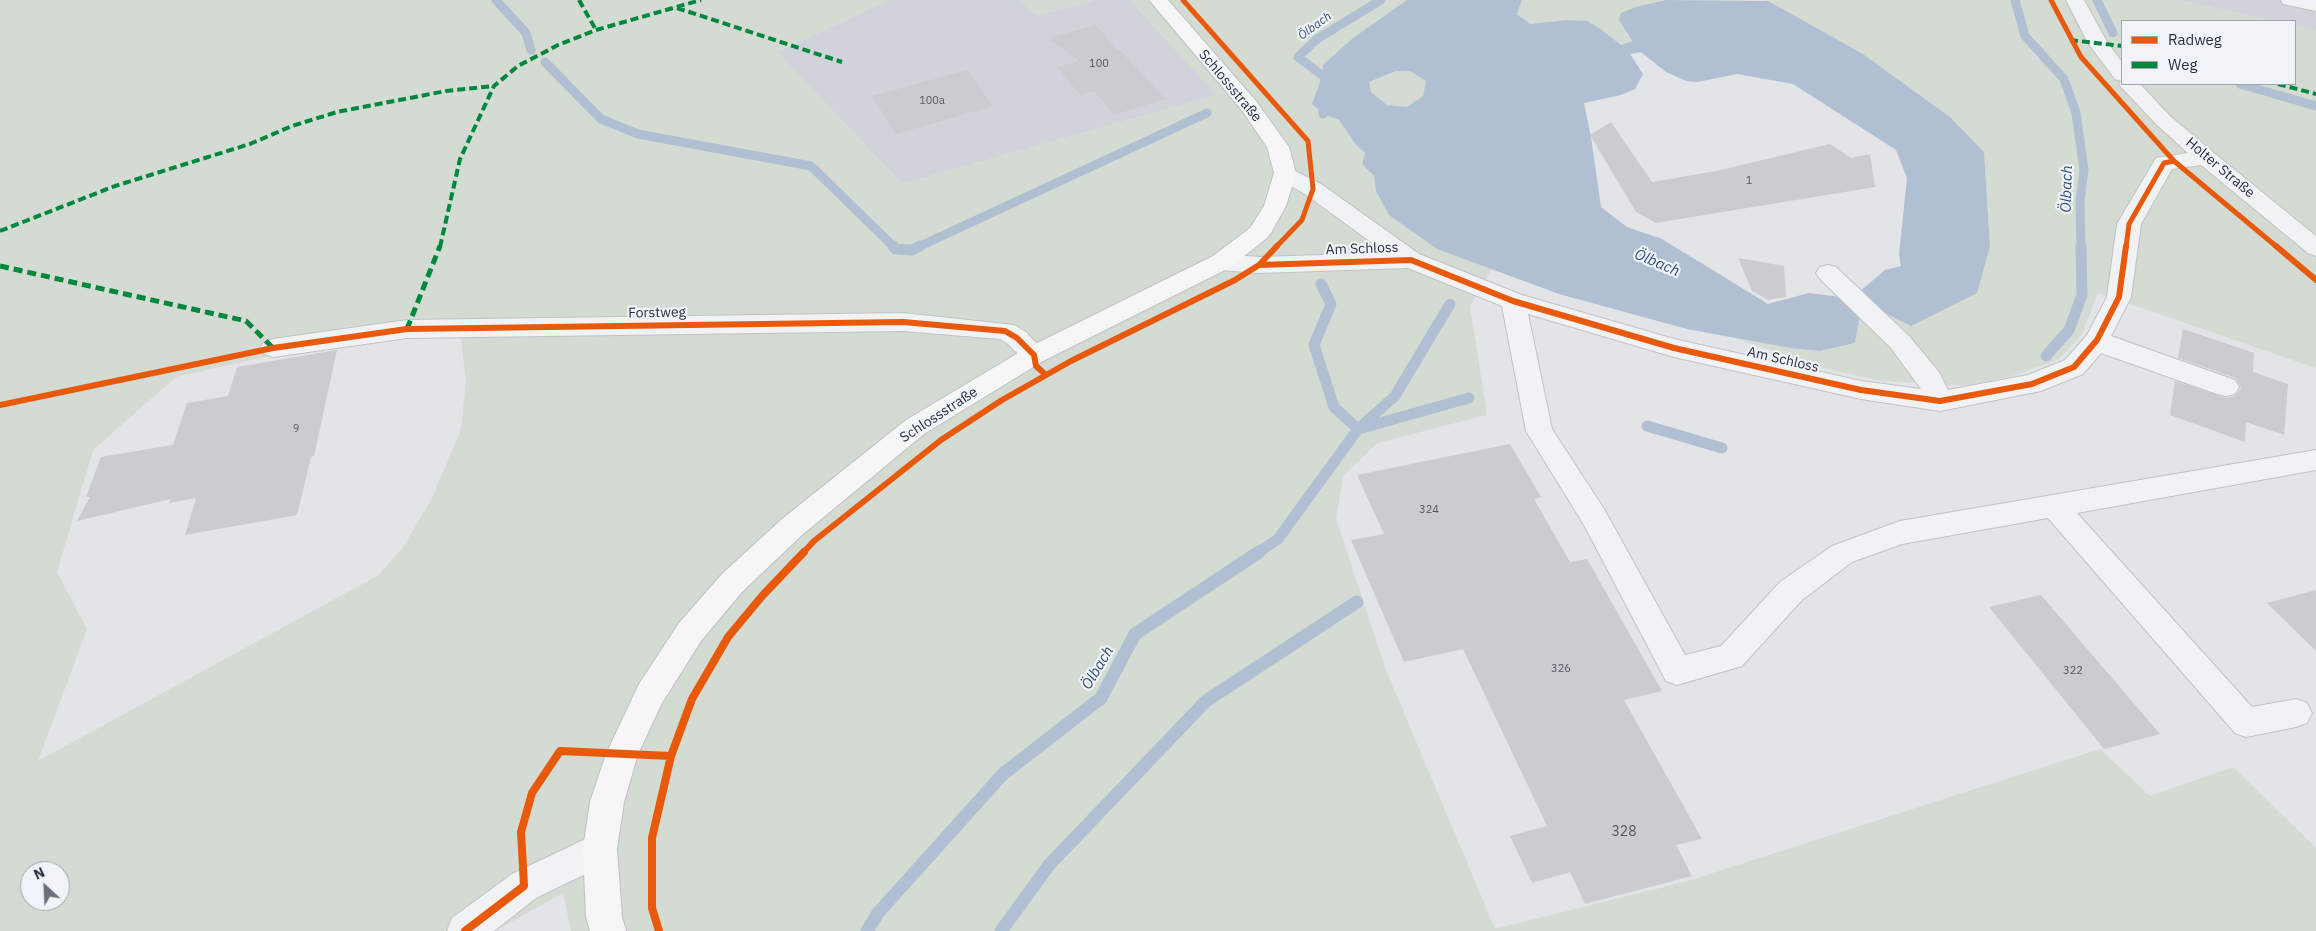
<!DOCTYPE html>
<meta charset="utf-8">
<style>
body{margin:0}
#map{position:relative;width:2316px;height:931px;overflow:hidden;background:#e2e4e7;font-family:"IBM Plex Sans",sans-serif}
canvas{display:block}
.legend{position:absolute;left:2121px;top:20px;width:175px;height:65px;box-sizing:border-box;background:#f0f3f7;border:1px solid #a0a5ae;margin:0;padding:6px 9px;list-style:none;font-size:15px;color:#293141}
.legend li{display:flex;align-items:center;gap:10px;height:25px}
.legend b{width:25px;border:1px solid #a0a5ae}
.north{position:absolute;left:20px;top:861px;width:50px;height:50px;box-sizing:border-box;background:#f0f3f7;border:1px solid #a0a5ae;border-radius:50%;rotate:335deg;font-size:14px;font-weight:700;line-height:20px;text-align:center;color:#293141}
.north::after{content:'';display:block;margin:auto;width:18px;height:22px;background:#6a707b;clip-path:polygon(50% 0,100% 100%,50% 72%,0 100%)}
</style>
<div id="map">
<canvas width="2316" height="931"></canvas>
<ul class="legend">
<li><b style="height:6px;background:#e8590c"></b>Radweg</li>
<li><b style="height:6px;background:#00873e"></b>Weg</li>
</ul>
<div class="north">N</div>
</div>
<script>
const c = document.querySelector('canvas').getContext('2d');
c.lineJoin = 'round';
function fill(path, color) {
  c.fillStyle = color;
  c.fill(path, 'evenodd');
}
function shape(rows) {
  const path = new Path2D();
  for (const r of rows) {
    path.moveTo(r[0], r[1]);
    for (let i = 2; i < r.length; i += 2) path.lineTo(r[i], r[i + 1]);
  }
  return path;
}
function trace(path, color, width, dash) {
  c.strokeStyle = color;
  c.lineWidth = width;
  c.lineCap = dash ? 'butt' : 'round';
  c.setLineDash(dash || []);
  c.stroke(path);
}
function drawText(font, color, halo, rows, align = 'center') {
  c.font = font + ' "IBM Plex Sans",sans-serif';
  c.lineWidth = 4.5;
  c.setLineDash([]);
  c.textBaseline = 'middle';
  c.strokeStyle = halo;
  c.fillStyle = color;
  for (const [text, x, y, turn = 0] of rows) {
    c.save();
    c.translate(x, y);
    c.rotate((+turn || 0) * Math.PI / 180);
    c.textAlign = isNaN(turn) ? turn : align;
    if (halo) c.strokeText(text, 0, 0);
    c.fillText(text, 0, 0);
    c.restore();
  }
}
fill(shape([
 [889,0,1018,0,1038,15,1094,0,1130,0,1217,95,902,184,777,52],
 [2178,0,2316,0,2316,31,2295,26,2295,21,2273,21]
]), '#d0d4da');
fill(shape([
 [0,0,889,0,777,52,902,184,1217,95,1130,0,1407,0,1323,65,1320,82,1312,104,1323,114,1339,120,1356,145,1365,153,1362,164,1374,176,1376,191,1437,249,1492,269,1470,306,1487,415,1377,443,1343,476,1336,519,1386,670,1495,929,1688,881,2100,749,2150,796,2233,767,2316,848,2316,931,571,931,563,893,495,931,0,931],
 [460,333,466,381,461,429,433,496,404,546,379,575,38,761,87,629,57,572,93,450,176,377,273,355,362,343],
 [30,871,60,871,60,901,30,901],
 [1018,0,1094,0,1038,15],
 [1522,0,1666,0,1666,1,1652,4,1625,33,1632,41,1620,45,1599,28,1567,20,1530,24,1517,14],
 [1765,0,2178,0,2273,21,2122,21,2122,84,2295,84,2295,26,2316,31,2316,368,2098,293,2082,334,2059,359,2016,375,1969,386,1881,381,1824,368,1734,338,1790,348,1820,351,1855,343,1860,314,1990,246,1984,152,1950,117,1863,54],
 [1396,71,1410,71,1426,81,1423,96,1407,107,1387,105,1371,92,1369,82]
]), '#d3dbd2');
fill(shape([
 [1407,0,1522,0,1517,14,1530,24,1567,20,1587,21,1599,28,1621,45,1632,41,1619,20,1621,13,1636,7,1666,0,1768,1,1863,54,1950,117,1984,152,1990,246,1977,293,1911,326,1877,309,1860,314,1855,343,1820,351,1790,348,1687,329,1559,294,1437,249,1389,215,1376,191,1374,176,1362,164,1365,153,1356,145,1339,120,1323,114,1312,104,1320,82,1323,65,1353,38],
 [1641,52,1666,72,1686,81,1697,82,1737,74,1793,84,1896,150,1907,178,1899,255,1901,266,1885,270,1859,292,1841,297,1809,293,1768,304,1662,239,1627,227,1601,207,1591,137,1584,103,1621,95,1635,89,1643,74,1630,54],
 [1396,71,1410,71,1426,81,1423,96,1407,107,1387,105,1371,92,1369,82]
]), '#b0c0d2');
trace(shape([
 [496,0,526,33,531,50],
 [2015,0,2025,36,2064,79,2076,113,2084,170,2080,202,2081,247],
 [2097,0,2113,33],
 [545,62,601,119,638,134,811,166,894,247],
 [2240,84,2316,106],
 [1323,114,1327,79,1298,57,1317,39,1381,0],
 [918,247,1207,113]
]), '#b0c0d2', 9);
trace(shape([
 [893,246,896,249,912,250,920,246],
 [2046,356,2069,330,2082,295,2081,246],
 [1647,426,1722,448],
 [1362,428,1469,398],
 [1358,429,1395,396,1450,304],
 [1257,553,1278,539,1358,429,1334,407,1314,345,1331,304,1321,284]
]), '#b0c0d2', 11);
trace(shape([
 [867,931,878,913,1003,774,1101,698,1135,634,1259,552],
 [1001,931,1049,865,1206,701,1357,602]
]), '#b0c0d2', 13);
fill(shape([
 [1096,25,1117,50,1120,50,1165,99,1114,115,1094,91,1080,95,1057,67,1079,61,1048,38],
 [967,70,993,106,896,134,872,96],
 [1611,122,1652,182,1716,171,1830,144,1851,158,1870,154,1875,187,1656,223,1636,212,1590,135],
 [1738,258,1784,266,1786,297,1768,300,1752,291],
 [2183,329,2254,353,2253,372,2288,384,2284,435,2246,422,2245,442,2170,415,2175,381,2226,398,2235,396,2241,388,2236,378,2178,358],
 [337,350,314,456,311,457,297,515,185,535,196,498,169,503,171,499,77,521,90,497,86,497,101,457,173,445,187,403,228,396,237,367],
 [1510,444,1541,497,1534,499,1570,562,1587,559,1662,691,1624,700,1702,839,1676,845,1692,876,1585,904,1570,872,1532,883,1510,836,1547,826,1463,649,1404,662,1351,540,1384,534,1357,475],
 [2316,590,2316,651,2267,603],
 [2041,595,2160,734,2104,749,1989,607]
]), '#cacccf');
const minor = shape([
 [2066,0,2084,0,2107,42,2122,62,2122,84,2140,84,2170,116,2214,153,2316,236,2316,256,2308,253,2201,165,2172,169,2141,224,2131,297,2111,336,2235,380,2239,387,2235,394,2226,396,2217,394,2101,353,2083,374,2041,391,1940,411,1861,399,1674,357,1528,314,1552,429,1604,509,1685,655,1721,646,1780,582,1832,546,1900,521,2316,450,2316,470,2077,513,2252,707,2296,699,2307,703,2312,713,2307,723,2296,727,2246,737,2235,733,2048,518,1902,544,1852,562,1802,600,1742,666,1677,685,1666,681,1584,525,1526,431,1502,306,1408,268,1259,273,1221,270,1213,268,1209,262,1213,256,1221,254,1259,257,1386,253,1305,194,1277,178,1274,173,1277,168,1285,166,1321,184,1419,254,1522,295,1674,339,1861,381,1921,389,1891,348,1820,279,1816,273,1820,267,1828,265,1836,267,1909,336,1939,372,1948,390,2028,375,2065,360,2087,335,2107,297,2117,224,2156,158,2188,153,2156,124,2122,88,2119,84,2121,81,2115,79,2088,43,2066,0],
 [2281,0,2316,0,2316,11,2283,4,2281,0],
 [903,313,1014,325,1026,332,1047,355,1043,361,1034,364,1025,361,1008,344,1000,339,903,331,407,338,273,357,264,354,260,348,264,342,273,339,407,320,903,313],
 [600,832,612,837,617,849,612,861,536,898,494,931,447,931,452,918,512,874,600,832]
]);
const major = shape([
 [1149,0,1168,0,1256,101,1289,147,1296,173,1286,206,1271,233,1267,238,1229,268,1043,361,924,434,802,535,742,592,701,641,662,703,638,754,624,802,617,849,622,917,626,931,590,931,586,917,583,849,590,802,606,754,639,684,679,623,722,574,782,519,906,420,1025,349,1213,256,1250,228,1264,206,1274,173,1267,147,1241,109,1149,0]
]);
trace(minor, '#c0c2c5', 2);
trace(major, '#bec1c5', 2);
fill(minor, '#f1f2f4');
fill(major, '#f6f6f6');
trace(shape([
 [579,0,596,30],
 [677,8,842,62],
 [2070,40,2122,46],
 [2278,84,2316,94],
 [0,231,115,186,250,144,292,126,337,112,446,91,494,86],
 [440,247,460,159,494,86,518,66,558,45,596,30,701,0]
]), '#00873e', 4, [8, 4]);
trace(shape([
 [0,266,246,321,273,348],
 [407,329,440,246]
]), '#00873e', 5, [9, 5]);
trace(shape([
 [1183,0,1308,141,1313,189,1302,220,1276,247],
 [2051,0,2081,57,2174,161,2277,247],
 [2126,247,2129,224,2164,163,2174,161]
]), '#e8590c', 5);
trace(shape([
 [2276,246,2316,280],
 [1259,265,1411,260,1513,301,1674,348,1861,390,1940,401,2032,384,2074,367,2097,340,2119,297,2126,246],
 [0,405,273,348,407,329,903,322,1005,331,1017,338,1034,355,1036,366,1046,375],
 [803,553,814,541,941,440,1002,400,1071,361,1235,280,1259,265,1277,246]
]), '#e8590c', 6);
trace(shape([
 [465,931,524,886,521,832,532,793,560,751,671,756],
 [659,931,652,908,652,838,671,756,692,699,728,637,763,595,804,552]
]), '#e8590c', 8);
drawText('11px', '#525865', null, [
 ["100",1099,64],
 ["100a",932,101],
 ["1",1749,181],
 ["9",296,429],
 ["324",1429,510],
 ["326",1561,669],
 ["322",2073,671]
]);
drawText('italic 12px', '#335075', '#f0f3f7', [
 ["Ölbach",1315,26,-36]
]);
drawText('14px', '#293141', '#f0f3f7', [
 ["Schlossstraße",1230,86,50],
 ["Holter Straße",2220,168,40],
 ["Am Schloss",1362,249,-2],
 ["Forstweg",657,313,-1],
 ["Am Schloss",1783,360,13],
 ["Schlossstraße",939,415,-33]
]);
drawText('14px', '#525865', null, [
 ["328",1624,832]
]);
drawText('italic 15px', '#335075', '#f0f3f7', [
 ["Ölbach",2067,189,-88],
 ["Ölbach",1657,263,23],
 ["Ölbach",1098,668,-59]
]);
</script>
